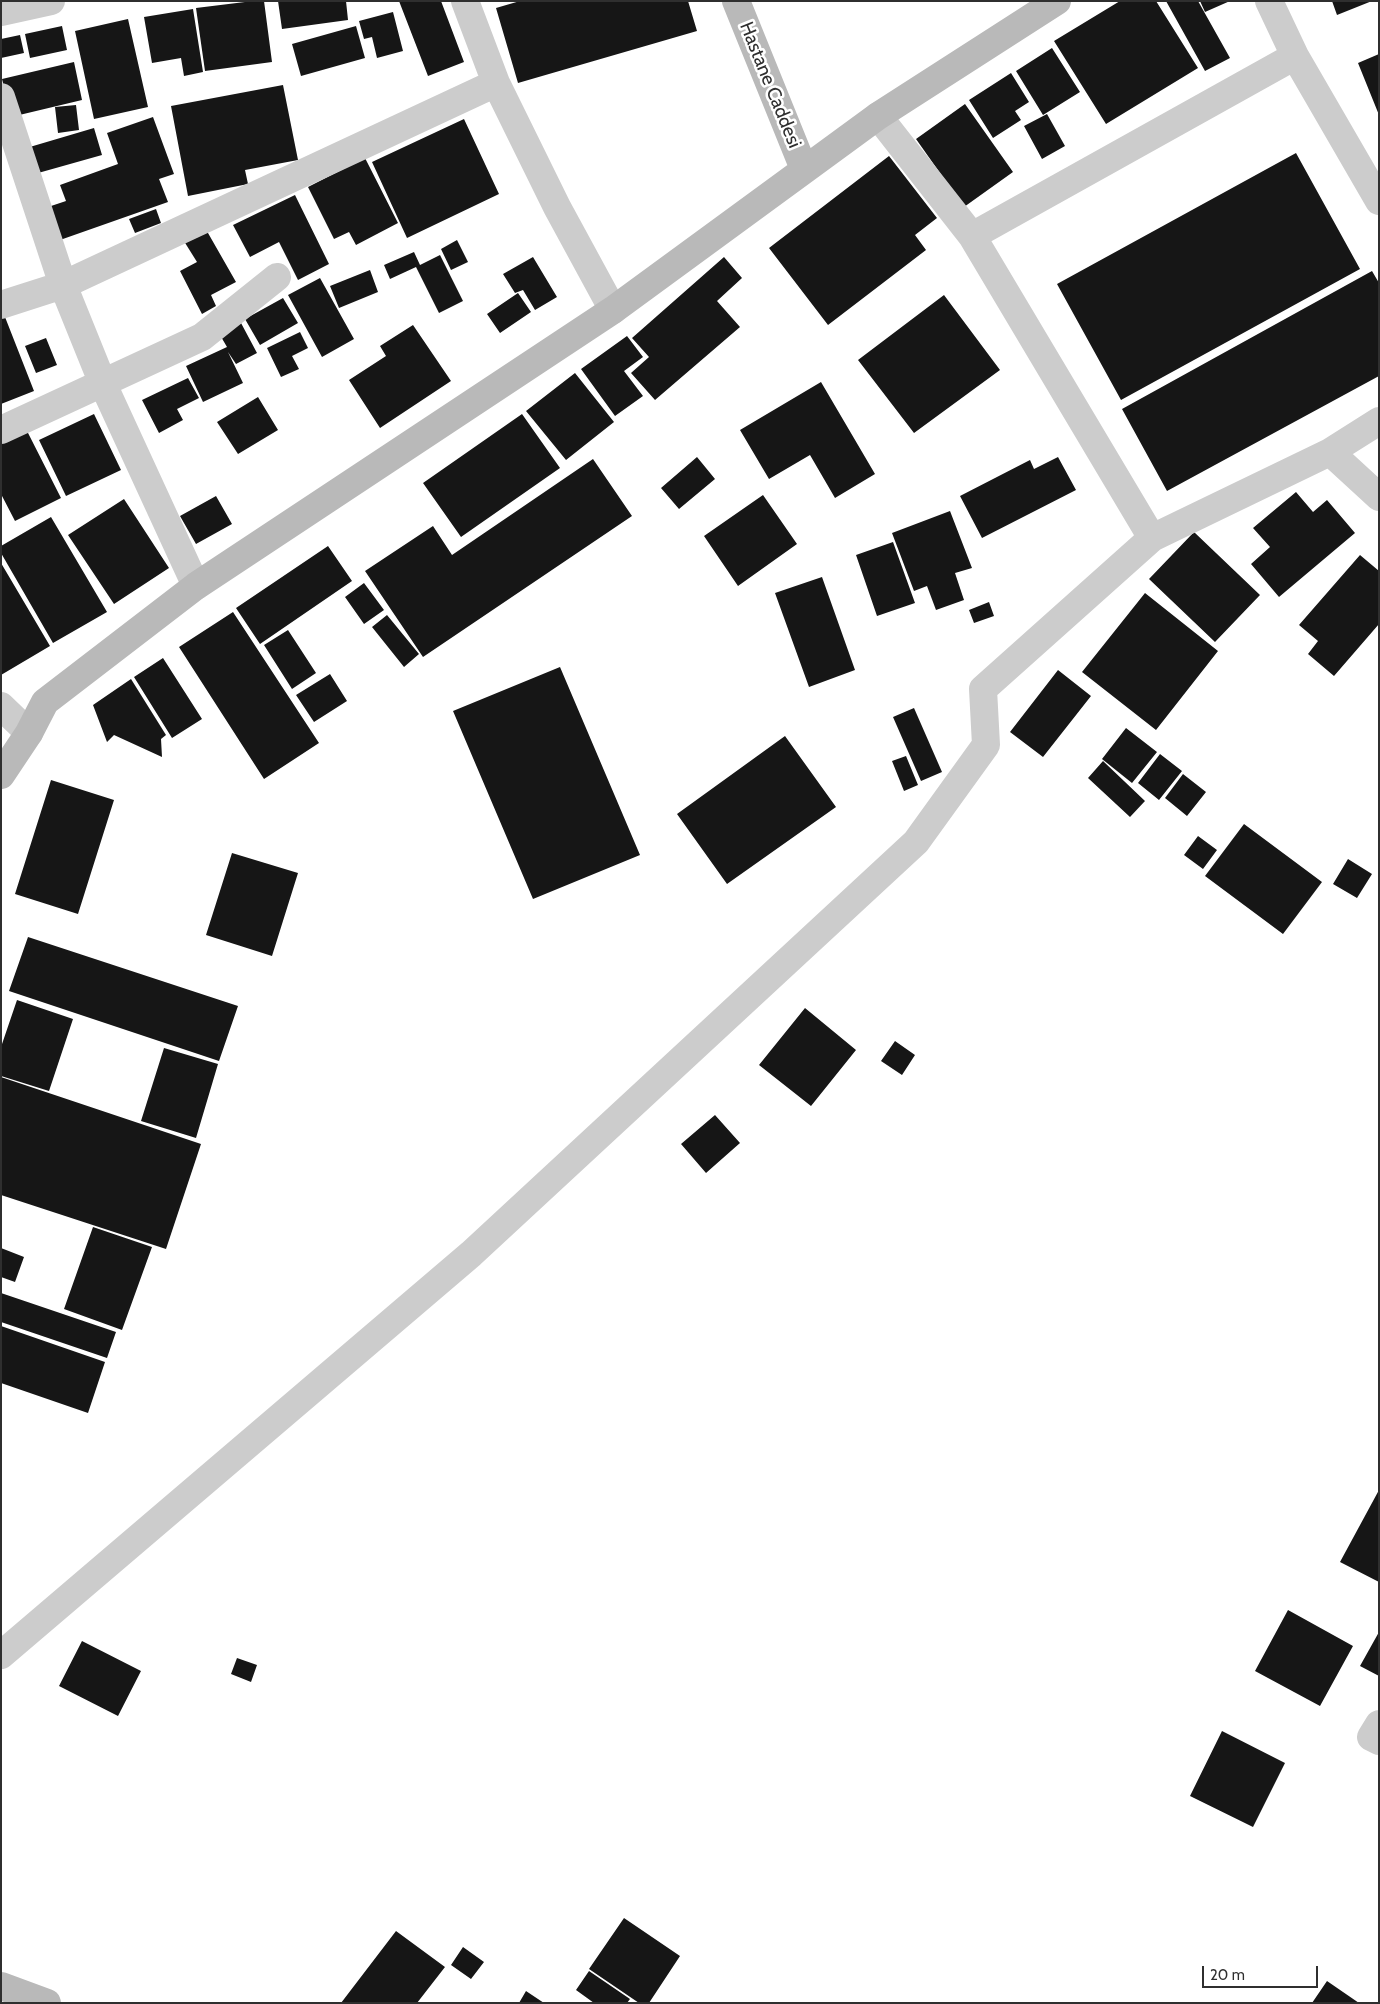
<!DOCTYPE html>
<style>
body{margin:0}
#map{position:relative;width:1380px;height:2004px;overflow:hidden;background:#fff;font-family:Cabin,sans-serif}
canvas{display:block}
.frame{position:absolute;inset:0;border:2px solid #2f2f2f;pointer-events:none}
.scale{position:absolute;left:1202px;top:1966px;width:116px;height:22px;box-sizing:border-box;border:2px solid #2f2f2f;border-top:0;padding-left:6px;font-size:15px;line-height:18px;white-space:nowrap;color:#2f2f2f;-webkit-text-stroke:4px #fff;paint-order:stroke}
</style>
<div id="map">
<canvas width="1380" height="2004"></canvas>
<div class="frame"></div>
<div class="scale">20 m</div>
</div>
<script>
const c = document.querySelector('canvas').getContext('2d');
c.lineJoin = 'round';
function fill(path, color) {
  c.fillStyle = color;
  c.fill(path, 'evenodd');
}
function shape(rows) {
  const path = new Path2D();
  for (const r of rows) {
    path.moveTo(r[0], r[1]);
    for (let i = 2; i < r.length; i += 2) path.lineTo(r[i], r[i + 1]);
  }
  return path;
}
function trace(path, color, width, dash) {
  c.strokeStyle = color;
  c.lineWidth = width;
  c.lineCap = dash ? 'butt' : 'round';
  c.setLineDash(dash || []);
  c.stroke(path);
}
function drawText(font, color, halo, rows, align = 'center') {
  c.font = font + ' Cabin,sans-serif';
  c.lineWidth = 5;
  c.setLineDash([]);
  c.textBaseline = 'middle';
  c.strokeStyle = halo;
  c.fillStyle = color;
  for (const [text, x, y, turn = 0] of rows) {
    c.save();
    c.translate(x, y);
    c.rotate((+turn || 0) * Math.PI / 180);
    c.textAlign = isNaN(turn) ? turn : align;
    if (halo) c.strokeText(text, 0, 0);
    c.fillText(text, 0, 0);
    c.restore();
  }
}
fill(shape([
 [253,1,264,1,272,62,205,71,196,8],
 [278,1,346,1,348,20,282,29],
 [399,1,441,1,464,62,428,76],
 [520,1,688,1,697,31,518,83,496,8],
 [1120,1,1156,1,1198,68,1106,124,1054,41],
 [1166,1,1198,1,1230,58,1205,71],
 [1200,1,1230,1,1205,12],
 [1332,1,1372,1,1337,15],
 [193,9,203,72,184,76,181,58,152,63,144,17],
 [393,12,403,51,377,58,372,37,364,39,359,21],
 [128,19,148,107,94,119,75,31],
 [62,26,67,50,30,58,25,34],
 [356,26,365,58,301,76,292,44],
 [20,35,24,53,1,58,1,39],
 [1052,48,1080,92,1043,115,1016,71],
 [1379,54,1379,115,1358,63],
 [74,62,82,100,11,117,2,79],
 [1011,73,1029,102,1015,111,1021,120,993,138,969,100],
 [283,85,298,160,245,170,248,184,188,196,171,106],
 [965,104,1013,172,964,207,916,139],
 [76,105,79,130,58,133,55,107],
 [1047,114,1065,146,1042,159,1024,126],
 [153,117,174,174,159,179,168,202,60,240,48,207,66,201,60,185,118,164,107,133],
 [464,119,499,194,407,238,372,162],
 [94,128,102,155,31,175,23,149],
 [1296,153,1360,269,1121,400,1057,284],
 [889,156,937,218,915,235,926,250,828,325,769,248],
 [365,158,398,223,356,245,349,232,334,239,308,187],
 [295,195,329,264,298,280,279,242,250,257,233,225],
 [156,209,161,223,135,233,129,219],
 [204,226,236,282,211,295,216,306,202,314,180,271,197,262,182,238],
 [457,240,468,262,451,270,441,249],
 [414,252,420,265,440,255,463,301,439,313,416,267,390,279,384,265],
 [533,257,557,297,535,310,523,290,515,293,503,274],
 [724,257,742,278,717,301,740,327,655,400,631,373,649,357,632,338],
 [370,270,378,292,339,308,330,286],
 [1372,271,1379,283,1379,376,1167,491,1122,409],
 [320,278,354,339,322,357,288,295],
 [518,293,531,312,500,333,487,314],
 [944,295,1000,370,914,433,858,360],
 [283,298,298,323,260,345,245,319],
 [5,317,34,391,1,404,1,318],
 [241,323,257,353,236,364,228,352,243,383,203,402,186,366,227,347,220,335],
 [413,325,451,381,380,428,349,380,386,356,380,346],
 [300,332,308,348,292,356,299,369,281,377,267,348],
 [627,336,643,357,624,371,643,396,615,416,581,369],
 [46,338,57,365,36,373,25,346],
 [575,373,614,422,566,460,526,411],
 [188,378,199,398,177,409,183,420,159,433,142,400],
 [821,382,875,474,835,498,810,455,769,479,740,430],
 [258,397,278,430,238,454,217,422],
 [94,414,121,470,66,496,39,440],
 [522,414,560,468,461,537,423,483],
 [26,429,61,498,15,521,1,494,1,441],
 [697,457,715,479,679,509,661,488],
 [1058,457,1076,490,982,538,960,496,1030,460,1034,469],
 [593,459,632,516,423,657,365,571,433,526,452,555],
 [1296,492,1313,512,1327,500,1355,533,1279,597,1251,564,1270,547,1253,528],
 [763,495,797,544,738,586,704,536],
 [216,496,232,524,196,544,180,516],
 [124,499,169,568,114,604,68,535],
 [950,511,972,568,955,573,964,600,936,610,927,586,914,591,892,533],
 [51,517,107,612,53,643,1,553,1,546],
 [1194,532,1260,595,1215,642,1149,579],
 [893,542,915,603,877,616,856,555],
 [328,546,352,581,260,644,236,608],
 [1360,555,1379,571,1379,624,1334,676,1308,654,1318,641,1299,625],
 [1,563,50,646,1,675],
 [822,577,855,670,809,687,775,593],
 [364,583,384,610,364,624,345,597],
 [1145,593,1218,651,1156,730,1082,672],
 [989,602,994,616,974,623,969,610],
 [233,612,319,743,264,779,179,647],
 [387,615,419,654,404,667,372,627],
 [288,630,316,673,292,689,264,645],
 [163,658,202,719,172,738,134,677],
 [560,667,640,855,533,899,453,711],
 [1058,670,1091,696,1043,757,1010,732],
 [330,674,347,701,314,722,296,695],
 [131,679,166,735,161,739,162,757,114,735,107,742,93,705],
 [914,708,942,772,921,781,893,717],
 [1126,728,1157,752,1132,783,1102,759],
 [785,736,836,807,727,884,677,814],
 [1160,754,1182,771,1159,800,1138,783],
 [906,756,918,785,904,791,892,761],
 [1103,761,1145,801,1130,817,1088,778],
 [1183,774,1206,792,1187,816,1165,798],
 [51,780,114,800,78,914,15,894],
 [1244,824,1322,882,1283,934,1205,876],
 [1198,836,1217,850,1203,869,1184,855],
 [232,853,298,873,272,956,206,935],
 [1348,859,1372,874,1357,898,1333,884],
 [28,937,238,1006,219,1061,9,991],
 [17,1000,73,1019,49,1091,1,1076,1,1047],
 [805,1008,856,1050,811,1106,759,1065],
 [895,1041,915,1055,902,1075,881,1061],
 [164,1048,218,1064,196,1138,141,1121],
 [1,1077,201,1144,166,1249,1,1195],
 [715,1115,740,1143,706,1173,681,1144],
 [93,1227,152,1247,122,1330,64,1309],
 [1,1248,24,1257,15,1282,1,1277],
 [1,1293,116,1332,107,1358,1,1322],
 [1,1326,105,1362,88,1413,1,1383],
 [1379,1490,1379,1582,1340,1562],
 [1288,1610,1353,1646,1320,1706,1255,1671],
 [1379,1632,1379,1676,1360,1666],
 [82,1641,141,1671,118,1716,59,1686],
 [237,1658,257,1665,251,1682,231,1674],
 [1222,1731,1285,1763,1253,1827,1190,1796],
 [624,1918,680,1956,649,2003,639,2003,589,1969],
 [396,1931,445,1967,417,2003,341,2003],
 [463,1947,484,1962,471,1979,451,1965],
 [589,1971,630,1999,627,2003,594,2003,576,1990],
 [1327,1981,1359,2003,1312,2003],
 [526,1991,544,2003,519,2003]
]), '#161616');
trace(shape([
 [465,1,496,83,557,207,613,310],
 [1269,1,1295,56,1379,201],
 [1,12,51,1],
 [1,97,63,285,103,384,196,586],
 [878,116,972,236],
 [1,305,63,285,496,83],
 [1,430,202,337,277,277],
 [1330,452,1379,497],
 [1152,538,972,236,1295,56],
 [1,706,29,733],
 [1,1655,471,1254,916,842,986,745,983,689,1152,538,1330,452,1379,421],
 [1379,1724,1371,1737,1379,1741]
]), '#ccc', 28);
trace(shape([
 [736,1,804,169],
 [1,775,29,733,45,702,196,586,613,310,878,116,1057,1],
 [1,1986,47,2003]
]), '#b9b9b9', 28);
drawText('19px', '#2f2f2f', '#fff', [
 ["Hastane Caddesi",770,85,68]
]);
</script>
